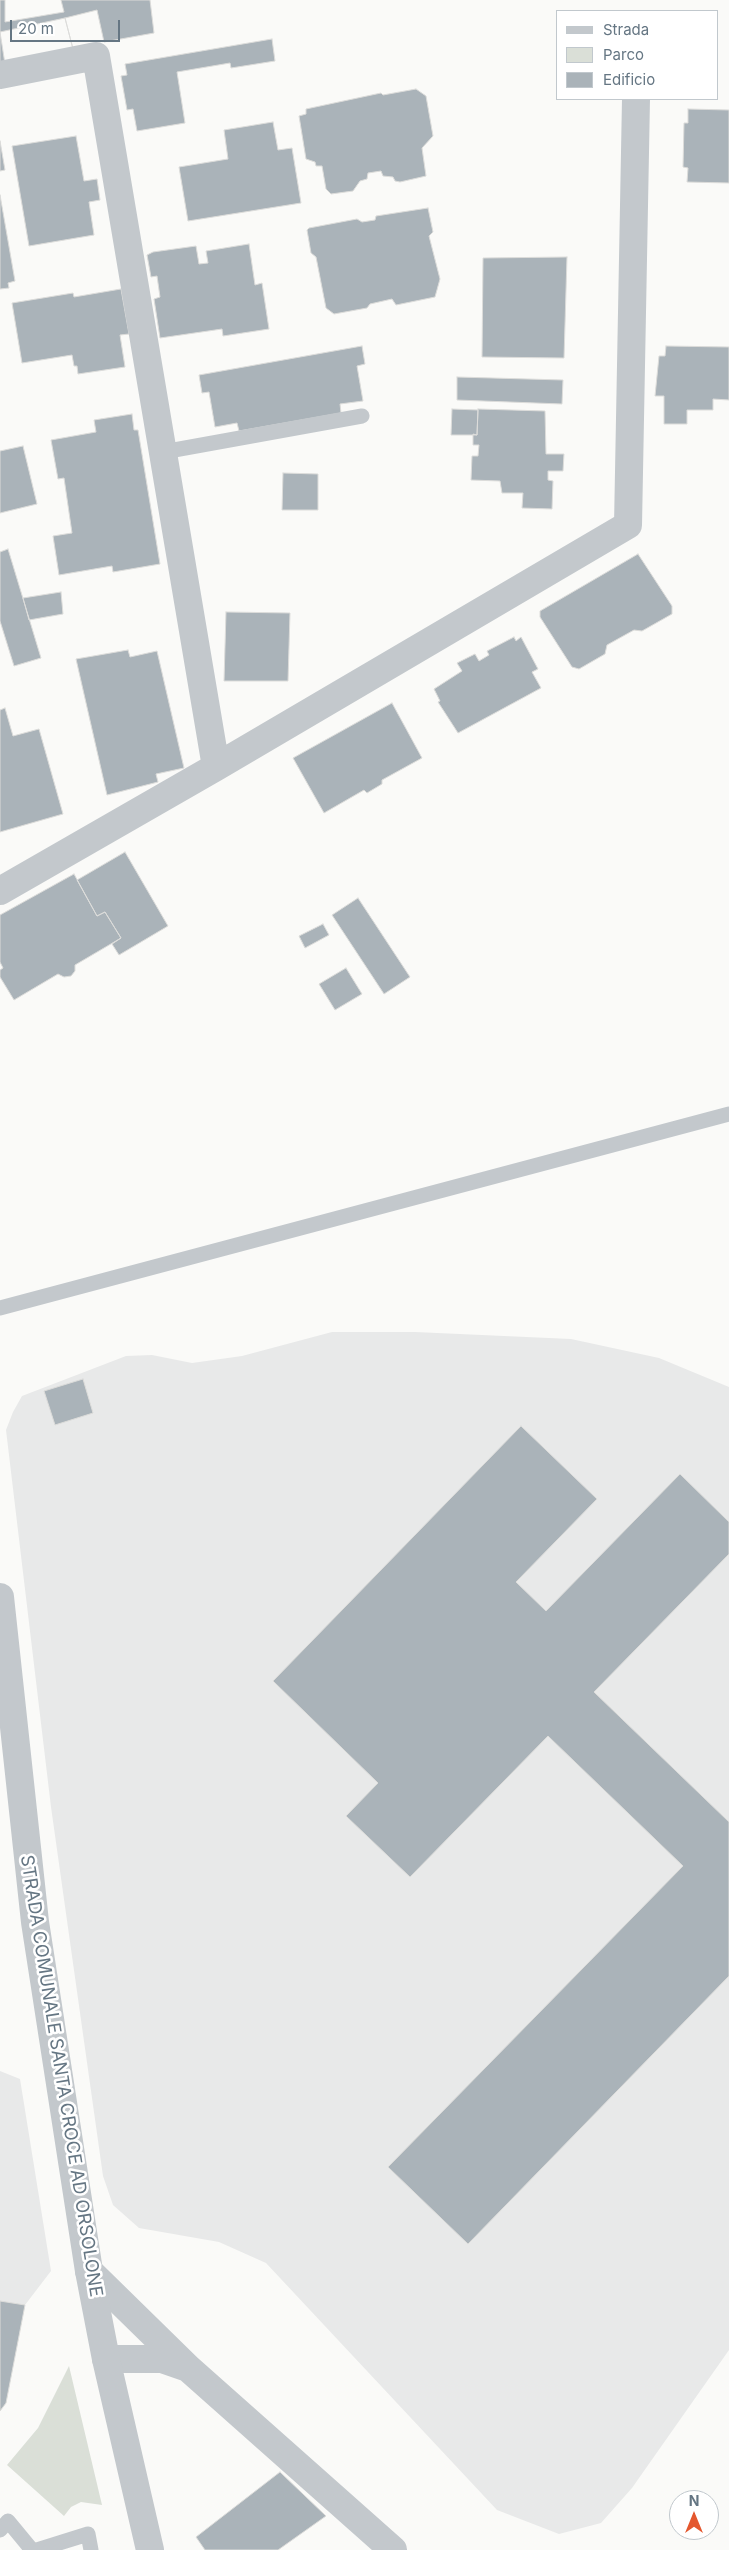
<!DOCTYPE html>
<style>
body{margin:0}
#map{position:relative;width:729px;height:2550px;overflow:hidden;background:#fafaf8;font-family:Inter,sans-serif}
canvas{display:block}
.legend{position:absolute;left:556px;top:10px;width:162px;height:90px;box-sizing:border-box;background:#fff;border:1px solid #c1c8cd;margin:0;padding:6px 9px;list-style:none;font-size:15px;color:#657683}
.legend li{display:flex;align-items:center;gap:10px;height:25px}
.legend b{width:25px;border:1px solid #c1c8cd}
.north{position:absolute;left:669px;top:2490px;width:50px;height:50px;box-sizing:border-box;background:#fff;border:1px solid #c1c8cd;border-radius:50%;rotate:0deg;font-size:14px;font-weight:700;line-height:20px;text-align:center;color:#657683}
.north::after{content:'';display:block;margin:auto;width:18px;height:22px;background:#e4572e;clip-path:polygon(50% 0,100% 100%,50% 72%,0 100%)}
.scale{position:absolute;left:10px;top:20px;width:110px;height:22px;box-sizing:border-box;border:2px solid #657683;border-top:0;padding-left:6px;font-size:15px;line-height:18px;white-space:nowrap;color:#657683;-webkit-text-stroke:4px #fff;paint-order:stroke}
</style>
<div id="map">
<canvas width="729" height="2550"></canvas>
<ul class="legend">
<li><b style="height:6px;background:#c3c8cc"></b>Strada</li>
<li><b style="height:14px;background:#dadfd7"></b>Parco</li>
<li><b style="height:14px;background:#aab3b9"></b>Edificio</li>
</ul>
<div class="north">N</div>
<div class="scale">20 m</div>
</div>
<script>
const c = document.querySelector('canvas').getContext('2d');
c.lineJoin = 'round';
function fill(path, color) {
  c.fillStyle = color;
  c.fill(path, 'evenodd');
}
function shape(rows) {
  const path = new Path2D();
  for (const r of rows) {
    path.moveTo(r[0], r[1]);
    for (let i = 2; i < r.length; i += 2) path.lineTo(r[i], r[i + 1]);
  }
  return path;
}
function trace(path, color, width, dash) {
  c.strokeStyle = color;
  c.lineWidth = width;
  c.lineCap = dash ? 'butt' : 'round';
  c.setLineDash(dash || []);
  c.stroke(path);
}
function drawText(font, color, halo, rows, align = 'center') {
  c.font = font + ' Inter,sans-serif';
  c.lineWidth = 5;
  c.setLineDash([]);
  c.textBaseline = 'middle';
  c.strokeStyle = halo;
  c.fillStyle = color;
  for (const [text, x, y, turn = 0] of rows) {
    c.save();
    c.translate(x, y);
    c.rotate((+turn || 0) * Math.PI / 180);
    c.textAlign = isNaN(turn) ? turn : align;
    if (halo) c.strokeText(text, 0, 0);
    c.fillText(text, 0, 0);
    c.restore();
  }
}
fill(shape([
 [332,1332,415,1332,571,1339,659,1358,729,1387,729,2350,632,2488,601,2523,559,2534,497,2510,266,2263,219,2242,139,2228,113,2205,103,2176,51,1807,6,1430,13,1412,22,1396,126,1356,152,1355,192,1363,242,1356],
 [0,2071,20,2079,51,2271,25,2305,6,2403,0,2410]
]), '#e8e9e9');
fill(shape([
 [69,2366,102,2505,81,2502,71,2507,64,2516,7,2465,38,2428]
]), '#dadfd7');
const building = shape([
 [0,0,5,0,5,22,64,12,61,0,150,0,154,33,104,42,97,10,65,18,73,49,0,65,0,0],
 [65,18,73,49,5,64,0,32,65,18],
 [272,39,275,61,231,68,230,63,177,72,185,123,137,131,133,109,127,110,121,76,127,75,125,64,272,39],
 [416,89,426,96,433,136,422,148,426,176,400,182,395,181,393,177,383,176,381,171,368,173,367,179,360,181,353,191,331,194,326,189,322,166,316,166,315,162,306,159,299,116,306,114,306,109,381,93,383,95,416,89],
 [688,109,729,110,729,183,687,182,688,168,683,167,684,123,688,123,688,109],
 [273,122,278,150,292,148,301,203,188,221,179,167,228,159,224,130,273,122],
 [76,136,84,181,97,179,100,200,89,202,94,235,29,246,12,146,76,136],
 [0,141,5,170,0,171,0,141],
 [0,195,15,281,8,283,9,288,0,289,0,195],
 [428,208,433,232,429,236,440,279,435,297,396,305,392,299,370,304,367,308,334,314,326,308,316,257,311,253,307,230,309,228,357,219,362,222,375,220,376,216,428,208],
 [249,244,255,285,262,283,269,329,223,336,222,329,160,338,154,299,160,297,157,276,151,277,147,255,153,252,196,246,199,264,208,263,206,251,249,244],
 [567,257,564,358,482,357,483,258,567,257],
 [121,289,129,334,120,335,125,367,78,374,77,366,74,366,72,355,22,363,12,303,73,293,74,297,121,289],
 [362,346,365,364,357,366,363,401,340,404,341,413,239,431,237,423,215,427,209,392,202,393,199,375,362,346],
 [666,346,729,347,729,400,713,399,713,410,687,410,687,424,664,424,664,396,655,396,659,356,665,356,666,346],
 [457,377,563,380,562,404,457,400,457,377],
 [452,409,478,410,477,435,451,435,452,409],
 [478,409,545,411,546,454,564,454,563,471,548,471,548,480,553,481,552,509,522,508,523,493,502,493,500,481,471,480,472,456,478,456,479,445,473,445,473,434,477,435,478,409],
 [132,414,134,430,138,430,160,564,113,572,112,566,59,575,53,536,72,533,64,478,58,479,51,440,96,432,94,420,132,414],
 [23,446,37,504,0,513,0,451,23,446],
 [283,473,318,474,318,510,282,510,283,473],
 [8,549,41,658,14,666,0,621,0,552,8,549],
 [638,554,672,606,672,614,642,631,634,630,607,645,605,654,579,669,572,667,540,617,540,611,638,554],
 [61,592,63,614,29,620,23,598,61,592],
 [226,612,290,613,288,681,224,681,226,612],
 [514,637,516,641,521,637,538,669,532,672,541,688,458,733,438,702,440,701,434,689,462,671,457,663,475,654,479,661,489,655,487,651,514,637],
 [128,650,130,657,157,651,184,768,156,774,158,782,107,795,76,659,128,650],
 [392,703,422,758,382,780,382,784,367,793,364,790,324,813,293,758,392,703],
 [5,708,13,736,39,729,63,814,0,832,0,710,5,708],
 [125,852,168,926,119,955,112,944,121,938,105,912,97,916,77,880,125,852],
 [74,874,97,916,105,912,121,938,75,965,75,971,71,976,64,977,58,974,14,1000,0,977,0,970,3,968,0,962,0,915,74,874],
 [358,898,410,977,384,994,332,915,358,898],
 [323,924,329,935,305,948,299,936,323,924],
 [346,968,362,994,335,1010,319,984,346,968],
 [83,1379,93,1413,55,1425,44,1391,83,1379],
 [521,1426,597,1499,516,1582,546,1611,680,1474,729,1522,729,1554,594,1692,729,1822,729,1976,468,2244,388,2167,683,1866,548,1736,410,1877,346,1816,378,1783,273,1681,521,1426],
 [0,2301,25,2305,6,2403,0,2411,0,2301],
 [280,2472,326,2516,278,2550,205,2550,196,2537,280,2472]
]);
fill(building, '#aab3b9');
trace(building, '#dcdcda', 1);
trace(shape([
 [163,452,362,416],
 [0,1308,729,1114],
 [0,2530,8,2521,32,2550],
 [37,2550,88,2534,91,2550]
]), '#c3c8cc', 15);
trace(shape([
 [0,75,96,56,216,767],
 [0,891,216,767,628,525,636,99],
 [89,2271,187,2367],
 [106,2359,162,2359,188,2368,393,2550]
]), '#c3c8cc', 28);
trace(shape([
 [0,1597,35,1922,89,2271,106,2359,150,2550]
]), '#c3c8cc', 28);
drawText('18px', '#657683', '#fff', [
 ["STRADA COMUNALE SANTA CROCE AD ORSOLONE",61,2076,81]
]);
</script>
